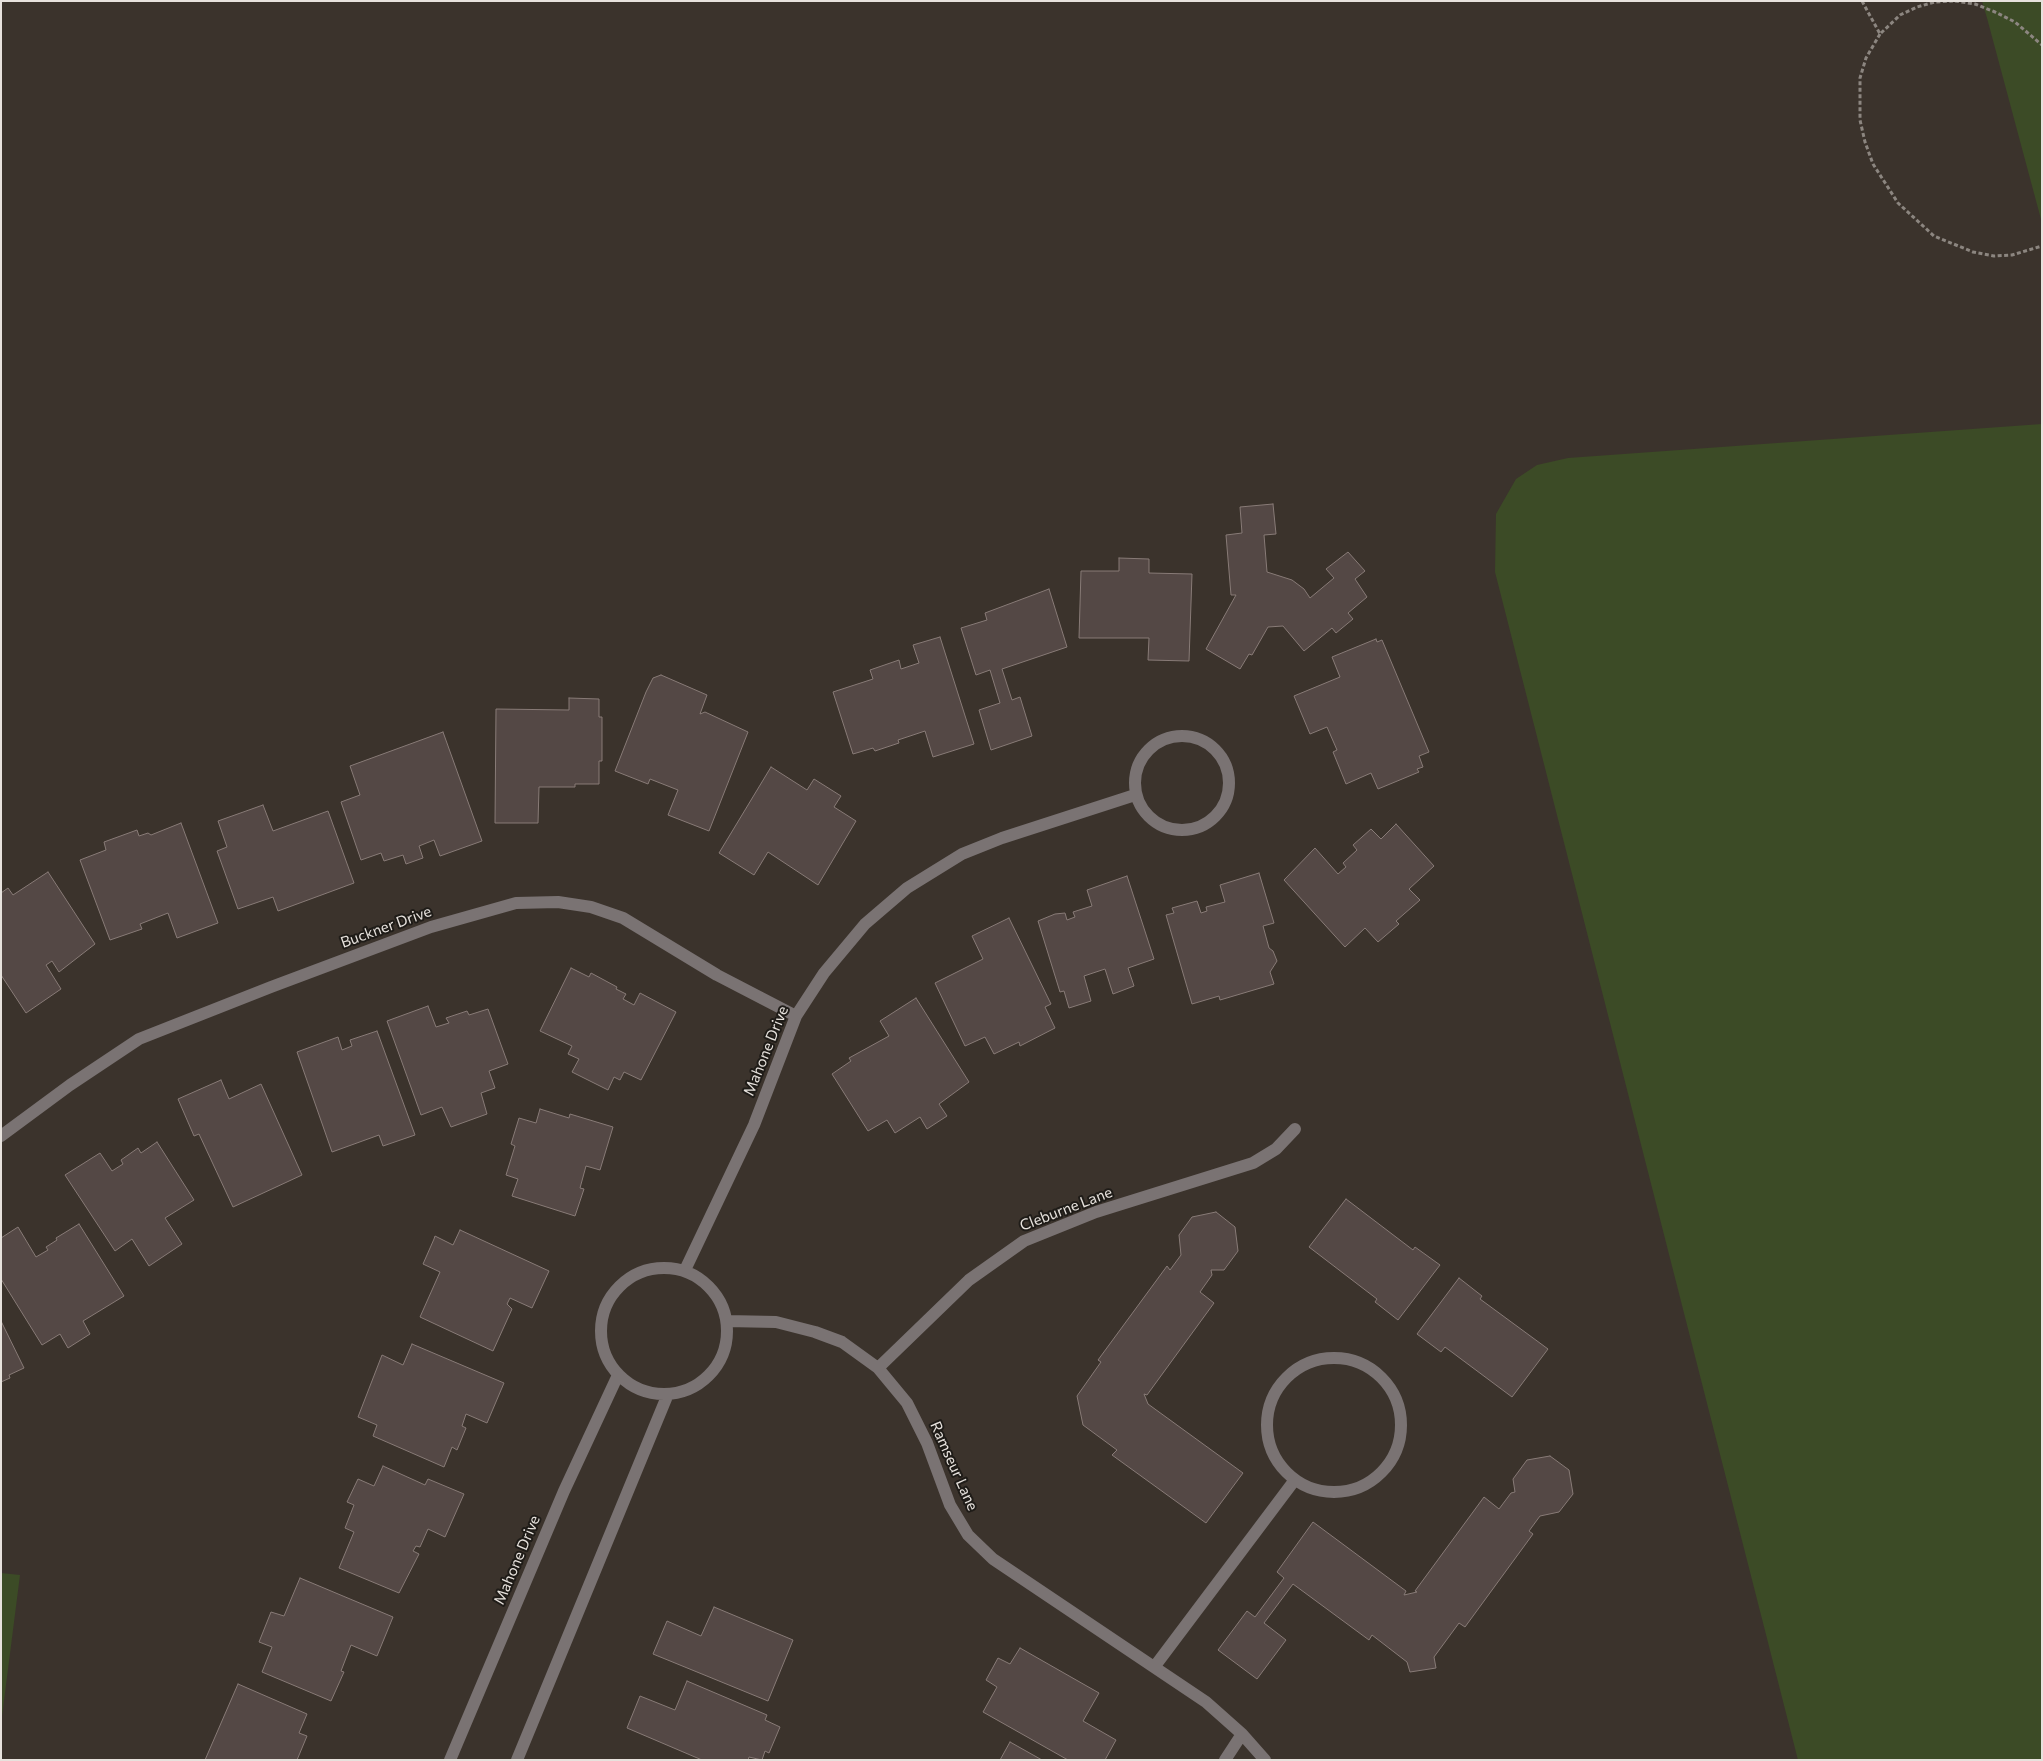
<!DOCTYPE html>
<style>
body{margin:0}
#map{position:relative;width:2043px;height:1761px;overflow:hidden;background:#3b332c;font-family:Commissioner,sans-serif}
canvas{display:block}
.frame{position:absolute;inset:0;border:2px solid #e7e2dd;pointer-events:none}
</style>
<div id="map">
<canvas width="2043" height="1761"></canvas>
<div class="frame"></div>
</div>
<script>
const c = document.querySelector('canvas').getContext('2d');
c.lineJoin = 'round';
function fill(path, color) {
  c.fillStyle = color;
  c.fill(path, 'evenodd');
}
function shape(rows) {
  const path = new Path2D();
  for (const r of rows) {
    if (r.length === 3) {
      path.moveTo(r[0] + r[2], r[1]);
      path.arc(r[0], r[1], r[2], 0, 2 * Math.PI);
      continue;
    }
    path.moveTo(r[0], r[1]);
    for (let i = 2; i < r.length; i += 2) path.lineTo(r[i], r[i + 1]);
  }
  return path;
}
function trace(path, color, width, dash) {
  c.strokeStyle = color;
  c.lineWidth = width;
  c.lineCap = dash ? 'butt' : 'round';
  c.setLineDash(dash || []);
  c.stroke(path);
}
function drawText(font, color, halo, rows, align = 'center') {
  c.font = font + ' Commissioner,sans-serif';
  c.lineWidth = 4;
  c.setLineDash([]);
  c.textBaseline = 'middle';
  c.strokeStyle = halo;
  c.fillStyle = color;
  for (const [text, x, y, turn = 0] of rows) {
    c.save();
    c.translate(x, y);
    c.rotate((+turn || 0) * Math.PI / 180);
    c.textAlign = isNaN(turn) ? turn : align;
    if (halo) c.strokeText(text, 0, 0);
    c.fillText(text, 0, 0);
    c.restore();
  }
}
fill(shape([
 [1982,1,2042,1,2042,223,1987,18],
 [2042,424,2042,1760,1798,1760,1495,572,1496,514,1516,479,1537,465,1568,458],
 [1,1573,20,1575,1,1724]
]), '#3c4b26');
const building = shape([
 [1273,504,1276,534,1264,535,1267,572,1292,580,1304,589,1310,598,1334,578,1326,569,1348,552,1365,571,1355,579,1367,597,1348,613,1353,619,1336,633,1332,628,1304,651,1283,626,1268,627,1252,655,1249,654,1240,669,1206,649,1236,595,1231,595,1226,535,1242,533,1240,507,1273,504],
 [1119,558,1149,559,1149,573,1192,574,1189,661,1148,660,1149,638,1079,638,1081,571,1119,571,1119,558],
 [1049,589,1067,647,1002,669,1012,700,1020,697,1032,736,991,750,979,710,1000,703,990,670,976,675,961,628,987,620,985,613,1049,589],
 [940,637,974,744,933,757,925,731,898,740,899,743,875,751,873,748,853,754,833,692,873,679,870,670,899,660,901,669,919,663,913,645,940,637],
 [1376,639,1377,642,1382,640,1429,752,1419,756,1423,767,1417,769,1419,772,1378,789,1371,773,1346,784,1333,752,1337,750,1327,727,1310,734,1294,696,1340,677,1332,657,1376,639],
 [661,675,707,695,700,714,705,712,748,732,709,831,668,815,678,790,650,779,648,784,615,771,646,692,653,678,661,675],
 [569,698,599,699,599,717,602,717,602,761,599,761,599,784,575,784,575,787,539,787,538,823,495,823,496,709,569,710,569,698],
 [443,732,482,841,440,856,434,840,419,846,423,858,406,864,403,855,384,861,381,853,361,860,341,802,360,795,350,766,443,732],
 [771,767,807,790,814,779,841,796,834,807,856,821,818,885,768,852,754,875,719,853,771,767],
 [263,805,273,831,328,811,354,883,278,911,273,897,238,909,217,851,227,847,218,821,263,805],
 [181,823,218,923,177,938,168,913,140,924,142,929,110,940,80,860,106,850,104,842,137,830,139,836,148,833,151,835,181,823],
 [1396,824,1434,866,1409,889,1420,900,1396,921,1399,924,1378,942,1365,928,1345,947,1284,880,1315,848,1338,874,1346,867,1343,863,1357,850,1353,845,1371,829,1381,839,1396,824],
 [48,872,95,944,59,972,52,961,46,965,61,989,26,1013,1,975,1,893,8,888,13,895,48,872],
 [1259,873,1274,923,1263,926,1269,948,1273,951,1277,961,1270,972,1274,984,1220,1000,1219,996,1192,1004,1166,915,1174,913,1172,908,1197,901,1201,913,1207,911,1206,907,1225,902,1220,885,1259,873],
 [1127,876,1154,959,1128,968,1134,986,1113,994,1105,969,1084,976,1091,1001,1069,1008,1064,991,1060,992,1038,921,1055,914,1065,913,1067,920,1075,917,1073,912,1092,906,1087,890,1127,876],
 [1009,918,1051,1004,1045,1007,1055,1028,1020,1046,1019,1042,994,1054,985,1037,965,1046,935,983,983,959,972,936,1009,918],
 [571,968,589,977,591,973,617,987,616,989,626,994,623,999,634,1005,640,993,676,1012,641,1080,624,1072,620,1080,614,1077,608,1090,572,1072,579,1059,568,1054,572,1046,540,1031,571,968],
 [916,998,969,1082,939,1104,947,1116,927,1129,920,1117,895,1133,887,1120,868,1131,832,1074,851,1061,849,1058,889,1036,880,1021,916,998],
 [428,1006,436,1027,449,1023,446,1018,467,1011,469,1015,488,1009,508,1064,489,1071,495,1088,481,1093,487,1114,451,1127,442,1107,421,1115,387,1021,428,1006],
 [377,1031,415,1135,383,1146,379,1135,332,1152,297,1052,338,1037,342,1050,352,1046,350,1040,377,1031],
 [221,1080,229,1099,261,1084,302,1175,233,1207,199,1134,194,1136,178,1099,221,1080],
 [540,1109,569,1118,570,1114,613,1127,600,1170,586,1166,580,1188,584,1189,575,1216,512,1196,518,1179,506,1175,515,1146,511,1144,519,1118,536,1123,540,1109],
 [157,1142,194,1200,165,1218,182,1244,149,1266,132,1239,115,1251,65,1175,100,1153,112,1171,123,1164,121,1160,138,1148,141,1153,157,1142],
 [1346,1199,1413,1250,1415,1247,1440,1265,1398,1320,1375,1302,1377,1299,1309,1247,1346,1199],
 [1216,1212,1235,1227,1238,1251,1224,1270,1211,1270,1212,1275,1200,1292,1214,1303,1147,1395,1144,1394,1148,1404,1243,1473,1206,1523,1112,1455,1117,1450,1083,1425,1077,1396,1101,1362,1098,1360,1167,1266,1170,1270,1181,1255,1179,1235,1192,1217,1216,1212],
 [79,1224,124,1296,83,1321,90,1334,68,1348,60,1334,42,1345,1,1279,1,1238,18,1227,36,1257,48,1250,46,1247,57,1240,56,1238,79,1224],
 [460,1230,549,1271,532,1308,510,1298,507,1304,512,1309,493,1351,420,1317,440,1272,423,1264,434,1239,435,1236,453,1245,460,1230],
 [1459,1278,1482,1296,1480,1299,1548,1349,1512,1397,1445,1347,1441,1352,1417,1334,1459,1278],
 [1,1321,24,1368,9,1375,10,1378,1,1382,1,1321],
 [412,1344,504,1383,487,1423,466,1414,462,1426,466,1428,457,1450,452,1447,444,1467,373,1436,377,1425,358,1417,382,1355,403,1365,412,1344],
 [1550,1456,1569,1470,1573,1494,1559,1512,1540,1516,1529,1531,1533,1534,1465,1627,1459,1623,1434,1657,1436,1668,1410,1672,1407,1662,1372,1635,1369,1640,1293,1584,1264,1623,1286,1640,1257,1679,1218,1650,1247,1611,1255,1617,1284,1578,1277,1572,1313,1522,1406,1591,1404,1595,1417,1592,1415,1591,1484,1497,1499,1509,1511,1493,1515,1492,1513,1479,1527,1460,1550,1456],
 [383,1466,425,1485,428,1479,464,1494,445,1537,428,1529,420,1547,416,1546,413,1551,419,1554,399,1593,339,1568,354,1532,345,1528,354,1505,347,1502,358,1479,374,1486,383,1466],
 [300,1578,393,1617,377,1656,351,1645,341,1671,344,1672,331,1701,262,1672,272,1647,259,1642,271,1612,284,1616,300,1578],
 [714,1607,793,1640,768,1701,653,1654,667,1621,701,1636,714,1607],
 [1020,1648,1099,1693,1083,1721,1116,1740,1105,1760,1068,1760,983,1712,997,1687,986,1680,998,1658,1010,1664,1020,1648],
 [687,1681,767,1715,765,1720,780,1727,769,1753,765,1751,762,1760,749,1757,748,1760,702,1760,627,1728,640,1696,675,1710,687,1681],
 [238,1684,307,1714,299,1733,307,1736,297,1760,205,1760,238,1684],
 [1010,1742,1042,1760,1000,1760,1010,1742]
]);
fill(building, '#544845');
trace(building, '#887b77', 1);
trace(shape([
 [1862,1,1880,34,1900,15,1917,7,1935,2,1953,1],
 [1955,1,1975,4,1995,12,2015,22,2042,45],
 [1880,34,1866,58,1860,78,1860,120,1865,142,1873,164,1898,203,1934,236,1973,252,1994,256,2012,255,2042,246]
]), '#8c8680', 3, [4, 2.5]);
trace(shape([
 [1182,783,47],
 [1,1136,70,1085,139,1039,271,987,431,927,516,903,558,902,591,907,623,918,717,975,796,1016],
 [664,1331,63],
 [685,1270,754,1125,796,1016,824,973,865,924,907,888,962,854,1002,838,1135,795],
 [727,1321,776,1322,815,1332,842,1342,878,1368,907,1403,927,1443,950,1505,968,1535,993,1559,1206,1702,1242,1734,1265,1760],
 [1334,1425,67],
 [878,1368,969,1280,1024,1241,1096,1212,1253,1163,1276,1149,1295,1129],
 [1155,1666,1294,1481],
 [450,1760,564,1491,618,1375],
 [517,1760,668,1394],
 [1225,1760,1242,1734]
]), '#7a7373', 12);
drawText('15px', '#e7e2dd', '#1f1c18', [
 ["Buckner Drive",386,927,-20],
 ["Mahone Drive",766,1051,-68],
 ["Cleburne Lane",1066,1209,-21],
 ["Ramseur Lane",954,1466,66],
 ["Mahone Drive",517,1560,-67]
]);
</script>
